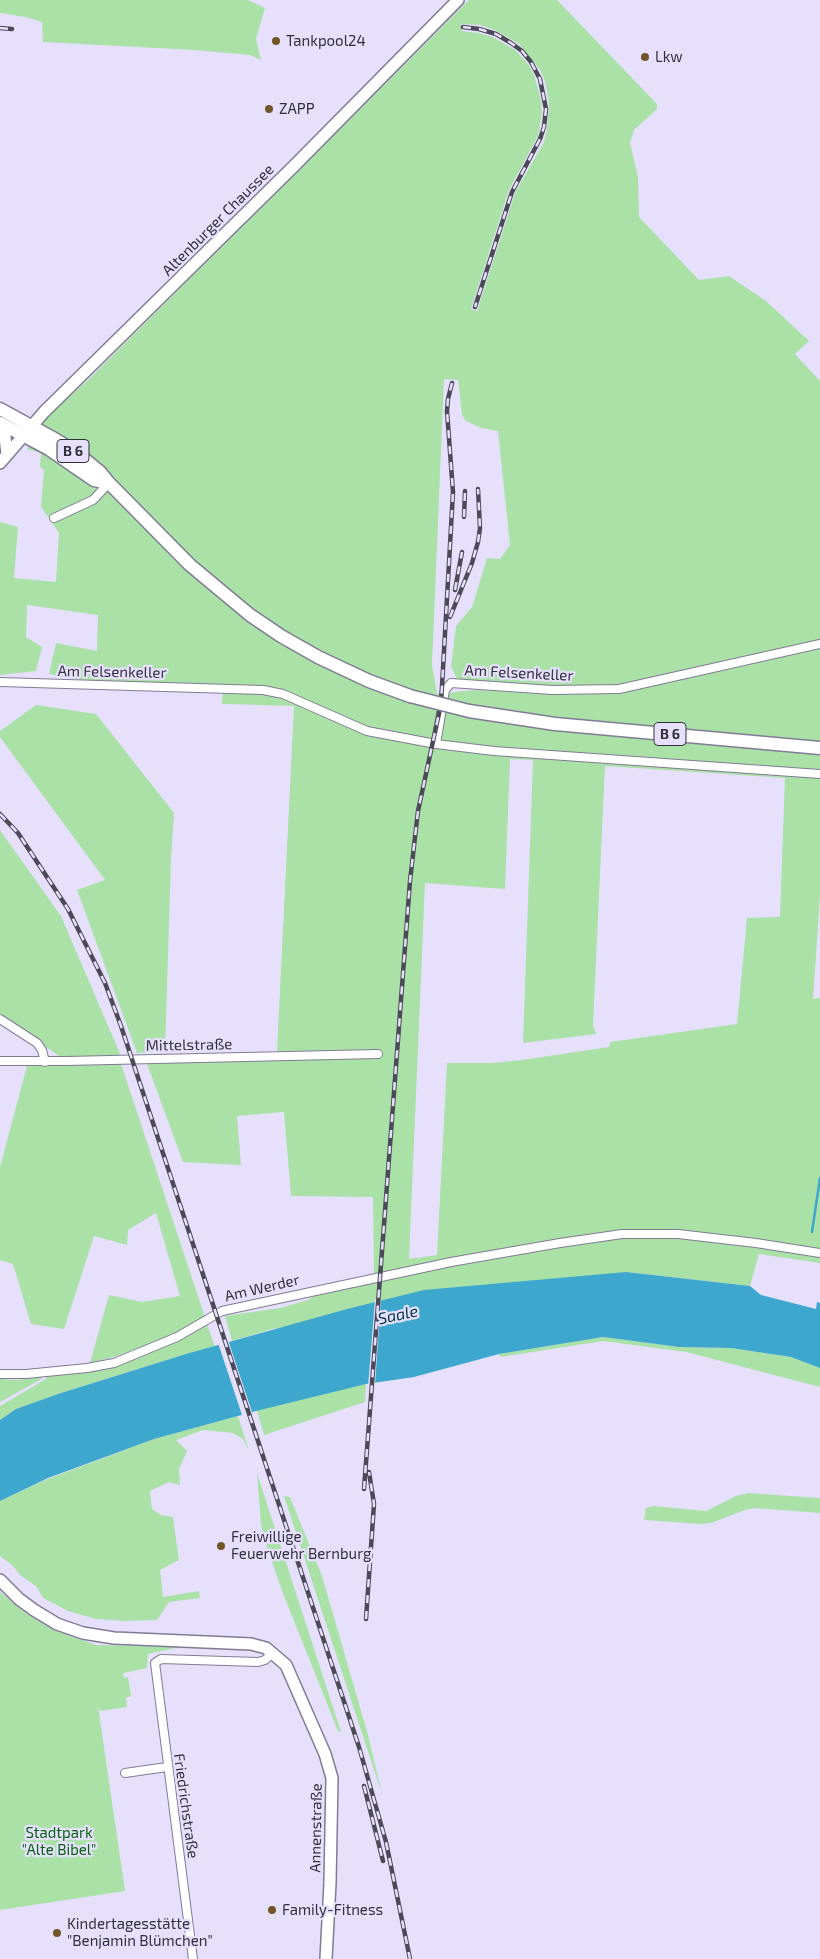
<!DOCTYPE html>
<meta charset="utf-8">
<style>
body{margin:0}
canvas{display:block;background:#e6e0fd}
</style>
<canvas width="820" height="1959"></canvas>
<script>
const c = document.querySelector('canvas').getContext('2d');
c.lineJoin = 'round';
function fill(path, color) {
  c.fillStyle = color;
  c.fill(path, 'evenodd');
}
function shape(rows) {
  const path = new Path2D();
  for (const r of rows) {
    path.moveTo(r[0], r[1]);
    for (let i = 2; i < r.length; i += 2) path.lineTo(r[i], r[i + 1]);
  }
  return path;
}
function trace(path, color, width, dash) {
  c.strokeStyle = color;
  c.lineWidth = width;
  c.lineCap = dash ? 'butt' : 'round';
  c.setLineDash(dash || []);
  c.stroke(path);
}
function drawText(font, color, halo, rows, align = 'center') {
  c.font = font + ' "Exo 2",sans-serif';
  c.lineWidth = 4.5;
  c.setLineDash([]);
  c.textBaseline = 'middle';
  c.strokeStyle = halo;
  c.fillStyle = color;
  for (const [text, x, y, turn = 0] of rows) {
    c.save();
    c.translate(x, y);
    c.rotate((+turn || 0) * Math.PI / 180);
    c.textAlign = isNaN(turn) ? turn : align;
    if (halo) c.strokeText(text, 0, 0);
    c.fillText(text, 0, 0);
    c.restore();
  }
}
fill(shape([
 [0,0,248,0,265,8,256,39,261,60,250,55,195,50,43,42,42,22,25,17,0,13],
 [469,0,557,0,657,104,657,109,634,130,630,143,638,177,639,217,699,280,729,276,766,301,809,341,795,354,820,381,820,642,643,681,615,685,573,687,519,686,457,679,451,666,456,626,472,607,487,558,500,559,510,545,498,431,481,428,466,421,462,415,458,380,444,379,432,665,437,694,473,690,517,692,608,691,613,693,626,692,632,688,820,647,820,897,813,999,820,998,820,1263,759,1254,750,1286,626,1272,272,1329,232,1341,225,1316,280,1308,308,1300,317,1294,374,1280,373,1197,291,1196,284,1112,237,1116,241,1165,183,1162,146,1061,375,1058,375,1051,277,1051,294,706,222,704,223,684,96,683,49,674,56,643,97,651,98,615,27,605,26,637,42,647,36,671,0,675,0,522,18,527,14,578,56,582,59,533,41,507,44,470,40,467,41,453,27,449,43,420,88,380],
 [461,24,480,25,495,30,519,44,540,70,545,81,549,103,547,129,544,142,515,193,477,311,471,309,509,190,538,136,542,114,541,100,534,75,529,65,515,50,493,37,478,33,462,31],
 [510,759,533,760,523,1043,596,1034,593,1025,605,766,785,778,780,917,747,918,737,1024,610,1042,609,1047,522,1060,492,1063,447,1063,437,1255,409,1259,425,883,505,889],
 [36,705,96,714,174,813,171,858,165,1051,137,1053,77,890,105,880,0,737,0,731],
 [0,830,61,916,121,1056,59,1056,0,1015],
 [121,1064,205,1317,173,1335,117,1356,90,1363,109,1295,142,1302,180,1296,156,1213,128,1230,127,1245,94,1236,64,1329,31,1324,13,1264,0,1260,0,1167,27,1066],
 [207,1324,215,1347,186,1354,58,1394,16,1409,0,1420,0,1406,46,1379,48,1376,85,1372,147,1354,175,1342],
 [603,1337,679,1347,731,1348,791,1357,820,1368,820,1387,686,1352,603,1341,500,1357,499,1354],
 [43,1376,40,1380,0,1402,0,1379,18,1380],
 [366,1384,365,1402,264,1435,251,1391],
 [238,1416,249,1451,243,1439,233,1433,203,1430,176,1440,187,1451,179,1469,180,1485,169,1482,150,1491,152,1509,161,1515,173,1517,179,1560,160,1570,163,1597,199,1591,200,1598,169,1602,157,1620,125,1621,96,1619,68,1611,43,1598,37,1587,20,1575,13,1566,0,1556,0,1501,45,1480,154,1439],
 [257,1473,341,1732,338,1731,282,1591,265,1541,261,1524],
 [748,1493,820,1498,820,1513,755,1508,745,1510,711,1523,701,1524,644,1520,646,1508,653,1506,706,1511,736,1496],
 [284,1496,290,1497,322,1576,368,1735,382,1794],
 [0,1592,25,1613,54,1630,96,1645,180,1647,148,1654,147,1668,119,1674,123,1673,124,1678,128,1677,131,1696,126,1698,127,1707,100,1711,98,1706,125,1891,0,1910]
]), '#aae1a7');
fill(shape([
 [626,1272,750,1286,761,1295,816,1309,817,1302,820,1303,820,1368,791,1357,731,1348,679,1347,603,1337,499,1354,414,1377,366,1384,256,1411,154,1439,48,1478,0,1501,0,1420,16,1409,58,1394,186,1354,347,1309,424,1290]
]), '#3da7cd');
fill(shape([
 [381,1298,375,1385,368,1387,375,1299],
 [228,1340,253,1415,243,1418,218,1343]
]), '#e6e0fd');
trace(shape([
 [812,1232,820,1178]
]), '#3da7cd', 2.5);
const street = shape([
 [54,518,93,500,109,483],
 [0,682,263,690,283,694,367,731,436,744,494,751,820,774],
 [436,744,445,690,451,683,552,690,619,689,820,644],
 [0,1019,37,1043,42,1050,45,1062],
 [0,1061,66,1061,378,1054],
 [0,1374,26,1374,87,1368,114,1363,177,1337,222,1311,451,1262,560,1243,622,1234,678,1234,756,1243,820,1253],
 [125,1773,167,1767],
 [193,1959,155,1663,161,1659,258,1662,265,1660,273,1653]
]);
const secondary = shape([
 [0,428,5,437,7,454],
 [0,463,44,412,294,166,458,0],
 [0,1580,19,1599,34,1610,57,1624,83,1633,114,1638,251,1644,266,1648,286,1665,325,1754,332,1778,330,1883,326,1959]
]);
const primary = shape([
 [0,409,51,437,76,452,100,472,109,483,190,565,250,615,281,636,318,657,369,681,410,696],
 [0,423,49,449,94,480,109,483],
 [469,711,555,724,820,748]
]);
trace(street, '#817b95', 10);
trace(secondary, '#817b95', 14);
trace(primary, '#817b95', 15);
trace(street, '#fff', 8);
trace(secondary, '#fff', 11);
trace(primary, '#fff', 12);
const rail = shape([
 [463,27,479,29,496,34,511,43,522,51,531,62,540,79,546,109,544,127,540,139,512,192,475,307],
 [0,28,12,29],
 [464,517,465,491],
 [455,590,462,552],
 [450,617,472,563,478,542,480,528,478,489],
 [0,814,18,833,68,909,105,983,121,1026,359,1747,386,1842,410,1959],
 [364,1489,410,881,418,811,441,704,453,492,447,411,448,399,452,383],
 [366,1619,374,1504,369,1472],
 [364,1786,383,1861]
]);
trace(rail, '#4d4a58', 4.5);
trace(rail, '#e6e0fd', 2.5, [8]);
const primaryBridge = shape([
 [410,696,469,711]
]);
trace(primaryBridge, '#817b95', 15, []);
trace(primaryBridge, '#fff', 12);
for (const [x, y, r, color] of [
 [276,41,5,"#735529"],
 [645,57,5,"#735529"],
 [269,109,5,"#735529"],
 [221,1546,5,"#735529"],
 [272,1910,5,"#735529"],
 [57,1933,5,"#735529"]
]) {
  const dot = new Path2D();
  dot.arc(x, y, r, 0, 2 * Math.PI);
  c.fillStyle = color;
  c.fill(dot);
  trace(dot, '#e6e0fd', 2);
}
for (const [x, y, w] of [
 [73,451,32],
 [670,734,32]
]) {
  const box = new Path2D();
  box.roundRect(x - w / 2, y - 11.5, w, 23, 4);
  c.fillStyle = '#e6e0fd';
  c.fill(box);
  trace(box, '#32303b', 1);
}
drawText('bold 14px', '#32303b', null, [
 ["B 6",73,451],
 ["B 6",670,734]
]);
drawText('15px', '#32303b', '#e6e0fd', [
 ["Tankpool24",286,41],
 ["Lkw",655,57],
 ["ZAPP",279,109],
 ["Freiwillige",231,1537],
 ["Feuerwehr Bernburg",231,1554],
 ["Family-Fitness",282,1910],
 ["Kindertagesstätte",67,1924],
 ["\"Benjamin Blümchen\"",67,1941]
], 'left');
drawText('15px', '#32303b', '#e6e0fd', [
 ["Altenburger Chaussee",218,220,-45],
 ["Am Felsenkeller",112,672,1],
 ["Am Felsenkeller",519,673,3],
 ["Mittelstraße",189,1045,-1],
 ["Am Werder",262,1288,-13],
 ["Friedrichstraße",186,1806,82],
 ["Annenstraße",316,1828,-89]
]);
drawText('15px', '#086410', '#e6e0fd', [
 ["Stadtpark",59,1833],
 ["\"Alte Bibel\"",59,1850]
]);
drawText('italic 16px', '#033444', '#e6e0fd', [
 ["Saale",398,1315,-12]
]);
</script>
